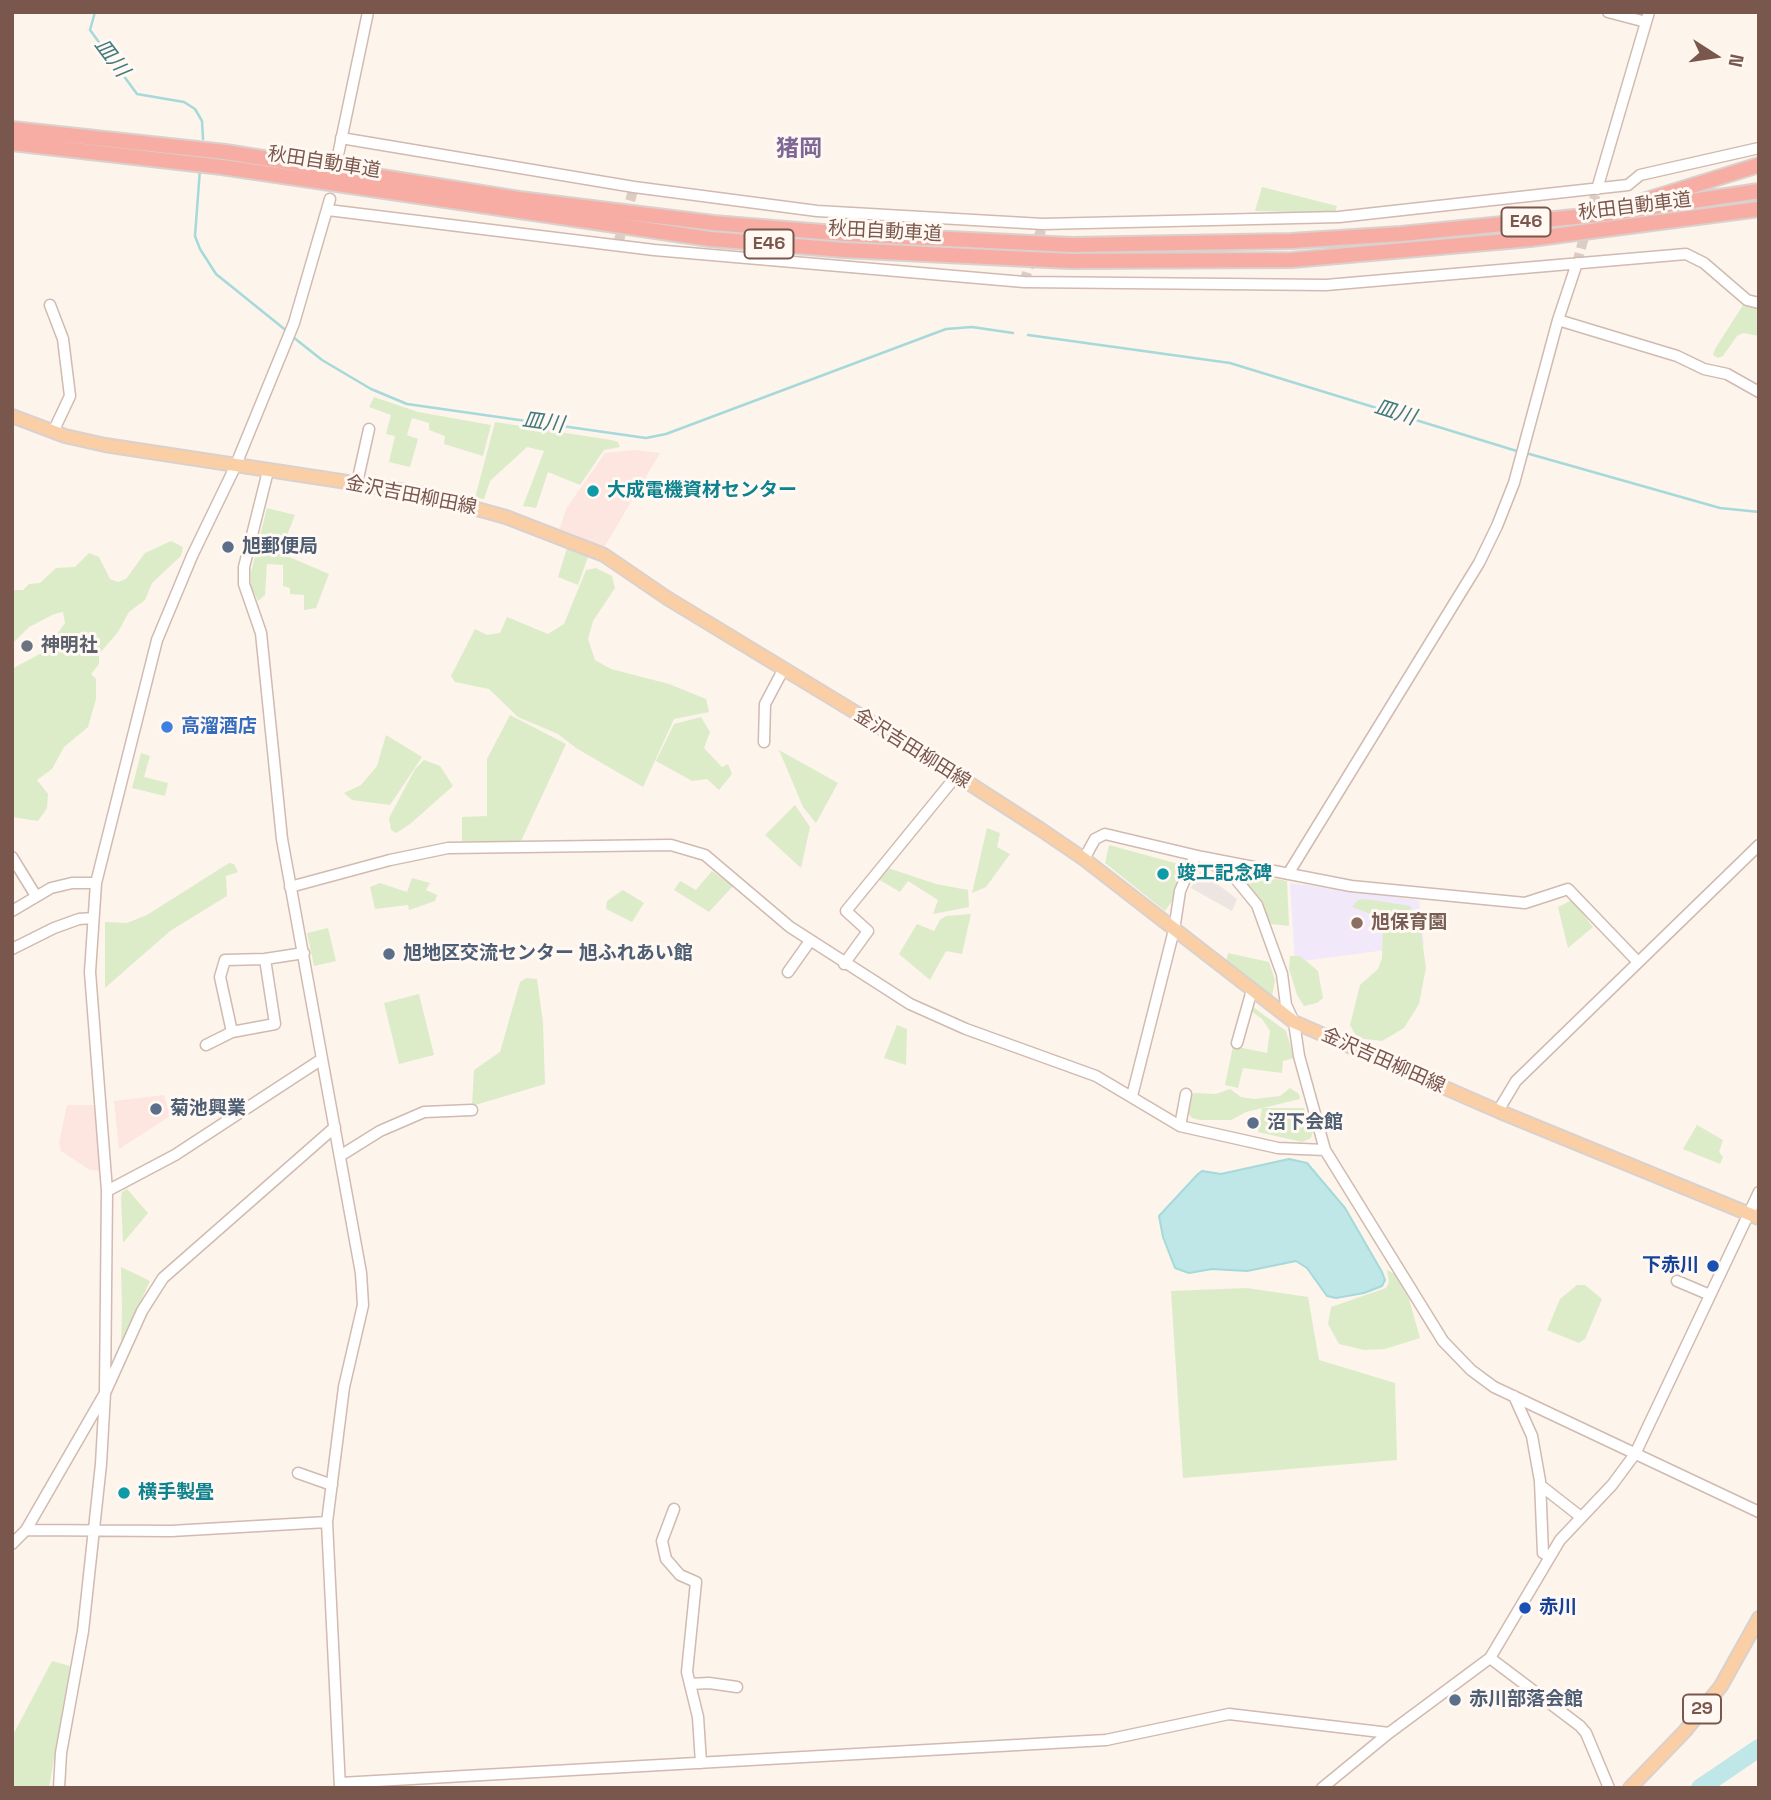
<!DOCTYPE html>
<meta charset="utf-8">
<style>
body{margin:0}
#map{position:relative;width:1771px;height:1800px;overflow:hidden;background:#fdf4ec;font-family:"Space Grotesk",sans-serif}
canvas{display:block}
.frame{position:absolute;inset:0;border:14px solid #7a574d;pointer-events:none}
.north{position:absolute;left:1680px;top:21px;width:70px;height:70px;-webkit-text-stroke:5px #fff8f3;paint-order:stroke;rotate:102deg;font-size:19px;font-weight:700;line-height:28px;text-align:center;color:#7a574d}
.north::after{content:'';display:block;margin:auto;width:24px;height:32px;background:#7a574d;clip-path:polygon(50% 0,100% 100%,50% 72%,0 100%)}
</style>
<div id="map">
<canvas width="1771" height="1800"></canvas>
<div class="frame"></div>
<div class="north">N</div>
</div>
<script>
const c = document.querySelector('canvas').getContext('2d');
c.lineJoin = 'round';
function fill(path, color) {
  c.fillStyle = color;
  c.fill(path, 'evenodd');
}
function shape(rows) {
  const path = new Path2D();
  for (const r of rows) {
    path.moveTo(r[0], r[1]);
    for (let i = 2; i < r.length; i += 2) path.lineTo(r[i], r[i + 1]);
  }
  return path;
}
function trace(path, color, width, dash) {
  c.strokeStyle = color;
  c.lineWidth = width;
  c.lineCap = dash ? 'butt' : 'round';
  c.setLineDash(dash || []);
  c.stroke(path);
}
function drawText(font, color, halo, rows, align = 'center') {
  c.font = font + ' "Space Grotesk","Noto Sans JP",sans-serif';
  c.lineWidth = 6;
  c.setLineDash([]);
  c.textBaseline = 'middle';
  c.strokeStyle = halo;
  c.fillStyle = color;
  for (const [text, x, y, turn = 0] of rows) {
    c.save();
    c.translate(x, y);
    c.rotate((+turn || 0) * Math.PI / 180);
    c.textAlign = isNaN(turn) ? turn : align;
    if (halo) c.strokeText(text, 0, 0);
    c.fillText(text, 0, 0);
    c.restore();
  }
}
fill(shape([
 [634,450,660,453,603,549,559,531,566,509,605,453],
 [164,1095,170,1116,119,1149,114,1101],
 [67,1105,96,1105,101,1171,90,1170,61,1151,59,1143]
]), '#fde5e0');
fill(shape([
 [1200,871,1237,899,1232,911,1191,888]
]), '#ede5e1');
fill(shape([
 [1290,883,1419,900,1424,945,1295,962]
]), '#f1e8fa');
fill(shape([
 [1262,187,1337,206,1335,213,1255,211],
 [1743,305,1759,309,1759,336,1743,333,1737,336,1723,356,1718,358,1713,355,1715,349],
 [374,397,418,412,491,425,483,456,444,444,445,436,429,430,429,423,412,418,407,435,418,439,410,467,389,462,395,436,386,434,391,415,369,407],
 [495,422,611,440,618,442,620,447,604,450,580,485,548,472,536,508,523,506,544,451,527,447,490,481,484,499,475,498],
 [267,508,295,515,280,553,329,574,316,608,304,610,304,595,290,594,290,588,283,586,283,565,267,564,265,595,258,601,251,587,251,572],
 [171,541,183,547,181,556,152,583,145,600,129,612,118,632,99,654,99,664,91,674,96,679,96,699,88,727,64,747,52,769,37,780,48,794,47,808,38,821,12,817,12,669,45,651,65,623,63,612,54,614,29,627,13,643,12,650,12,590,23,590,29,584,40,583,56,568,75,567,89,553,99,557,110,579,118,582,126,579,145,553],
 [567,548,588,557,578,585,558,577],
 [596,568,612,576,615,588,593,621,588,639,595,660,611,669,669,684,706,699,709,712,674,719,643,787,576,748,558,734,518,717,489,689,455,682,451,676,475,629,487,635,500,633,507,617,548,634,564,624,586,570],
 [510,715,566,744,521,841,462,841,462,817,487,816,487,759],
 [701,717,710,732,704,748,722,767,728,764,732,774,719,790,707,779,692,781,656,761,674,724],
 [386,735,422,757,390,805,352,800,344,793,361,785,377,766],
 [779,750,838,783,816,823,803,807],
 [141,753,150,756,144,777,168,783,165,796,132,788],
 [424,760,440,766,453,786,410,824,396,833,391,830,389,818,415,769],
 [795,805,810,827,801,868,765,835],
 [987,828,1000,833,997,847,1010,854,986,887,972,893],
 [1109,845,1182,865,1172,901,1165,911,1105,863],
 [229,863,234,864,238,872,226,876,227,896,170,931,105,988,105,922,127,923,147,915],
 [888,868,936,884,968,890,969,907,933,914,938,900,908,881,900,892,878,879],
 [712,871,733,886,709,912,674,890,680,881,696,890],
 [1241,873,1287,881,1289,926,1271,924,1240,876],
 [412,878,430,883,426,890,437,895,435,901,409,910,408,905,375,909,370,887,380,883,407,892],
 [623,890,644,903,632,922,606,909,607,901],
 [1366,899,1410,906,1421,932,1426,968,1419,1004,1404,1028,1382,1041,1357,1038,1350,1025,1360,985,1378,969,1382,958,1383,925,1376,916,1352,907,1358,900],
 [1572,900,1593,927,1568,948,1558,907],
 [971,914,962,954,946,951,930,980,899,954,917,924,934,931,940,920,946,916],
 [328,928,336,961,314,966,307,933],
 [1228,953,1269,962,1275,980,1272,997,1226,961],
 [1290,956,1300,956,1318,971,1323,998,1317,1003,1304,1006,1297,995,1289,969],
 [526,978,537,979,543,1022,545,1084,472,1106,474,1070,500,1052,520,982],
 [419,994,434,1055,399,1064,384,1003],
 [1253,1007,1286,1031,1294,1058,1283,1061,1282,1073,1243,1068,1238,1088,1225,1085,1233,1046,1267,1053,1270,1031,1262,1019,1250,1010],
 [897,1025,907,1029,906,1065,884,1058],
 [1290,1088,1299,1094,1300,1099,1246,1112,1231,1120,1200,1120,1192,1118,1188,1113,1190,1097,1194,1093,1216,1094,1230,1089,1241,1097,1254,1099,1280,1096],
 [1262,1108,1304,1108,1313,1131,1311,1138,1302,1142,1258,1132],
 [1697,1125,1723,1140,1719,1152,1723,1157,1720,1164,1683,1149],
 [127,1189,148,1213,123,1243,121,1198,122,1192],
 [121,1267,150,1281,121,1344,122,1310],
 [1387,1270,1395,1274,1409,1299,1420,1338,1385,1349,1364,1350,1339,1344,1328,1324,1331,1307,1386,1288,1389,1282],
 [1577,1285,1585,1285,1602,1299,1585,1339,1579,1343,1547,1330,1560,1299],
 [1247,1288,1308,1297,1319,1360,1395,1383,1397,1460,1183,1478,1171,1291],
 [52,1661,70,1666,49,1788,12,1788,12,1737]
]), '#dcecc9');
const water = shape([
 [1289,1159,1307,1163,1345,1208,1382,1272,1385,1280,1382,1286,1364,1293,1336,1298,1327,1296,1307,1268,1296,1261,1247,1271,1212,1269,1189,1273,1175,1268,1163,1237,1159,1216,1198,1174,1202,1171,1221,1174,1289,1159]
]);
fill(water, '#bfe7e8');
trace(water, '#a5d9da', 2);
trace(shape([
 [95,12,90,30,137,94,184,102,195,109,202,121,203,139],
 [200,169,195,236,200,249,216,274,288,332],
 [1028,335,1230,363,1520,452],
 [293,337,322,360,371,389,407,404,646,438,666,434,946,329,972,327,1013,333],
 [1526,453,1720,508,1759,512]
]), '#a5d9da', 2.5);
trace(shape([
 [1700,1788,1759,1748]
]), '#bfe7e8', 18);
trace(shape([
 [618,244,634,187],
 [1577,263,1597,189],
 [1024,282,1043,224]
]), '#dccdc4', 10, [10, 5]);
const minor = shape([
 [1608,12,1646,22],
 [341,138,634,187,817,211,1043,224,1339,217,1628,185,1640,175,1759,148],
 [338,155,368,12],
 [1597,189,1649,12],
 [328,210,654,250,1024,282,1326,285,1686,254,1704,263,1747,300,1759,303],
 [50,305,63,339,70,396,53,432],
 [1558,320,1677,356,1704,369,1727,374,1759,392],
 [268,471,244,567,244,584,261,633,282,839,361,1273,363,1305,344,1387,327,1522,340,1788],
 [357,483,369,429],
 [764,742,765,704,783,670],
 [12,857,36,896],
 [1202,857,1235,878,1257,905,1282,974,1286,1005,1294,1022,1299,1056,1325,1150,1443,1341,1471,1370,1494,1387,1759,1512],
 [1084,859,1095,839,1105,834,1202,857,1351,886,1525,903,1568,889,1637,961],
 [1288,874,1479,563,1497,526,1514,483,1558,320,1577,263],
 [290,887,390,860,448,848,671,845,705,855,790,927,910,1004,966,1029,1096,1076,1180,1126,1278,1148,1325,1150],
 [12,911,51,888,72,883,96,883],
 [12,949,54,928,79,919,93,918],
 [844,964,868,931,846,911,957,775],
 [788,972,810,941],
 [232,1032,220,977,225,960,265,959,304,953],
 [1237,1043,1252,990],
 [206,1045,232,1032,275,1024,265,959],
 [1132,1096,1174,930,1180,891,1195,856],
 [1498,1111,1516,1081,1759,845],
 [1180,1126,1186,1094],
 [340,1156,380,1131,424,1112,472,1110],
 [107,1191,175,1155,322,1059],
 [1677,1281,1710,1295],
 [1514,1396,1532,1436,1540,1481,1543,1553,1549,1556],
 [298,1473,332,1485],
 [1540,1485,1581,1517],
 [674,1509,662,1541,666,1559,680,1575,696,1582,687,1672,698,1717,701,1763],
 [26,1530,171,1531,327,1522],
 [12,1544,26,1530,105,1393,142,1311,163,1278,335,1127],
 [1490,1658,1580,1726,1586,1733,1609,1788],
 [690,1684,709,1683,737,1687],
 [340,1783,1106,1740,1229,1714,1389,1733],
 [59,1788,61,1753,83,1631,101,1464,105,1393,107,1191,90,972,96,883,157,640,192,556,235,467,294,323,330,199],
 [1322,1788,1389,1733,1490,1658,1560,1540,1612,1485,1635,1454,1759,1192]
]);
const major = shape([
 [12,416,65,436,105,445,419,493,506,517,604,555,667,598,919,751,1040,829,1084,859,1294,1022,1498,1111,1759,1218],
 [1630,1788,1685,1731,1721,1686,1759,1618]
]);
const highway = shape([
 [12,129,225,152,519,199,713,223,847,234,1072,245,1291,241,1401,234,1605,214,1759,191],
 [12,143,222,167,710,239,844,250,1070,261,1292,260,1530,239,1759,209],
 [1640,202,1759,165]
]);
trace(minor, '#d1bab0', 13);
trace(major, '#dad0cd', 16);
trace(highway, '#dad0cd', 18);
trace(minor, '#fff', 10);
trace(major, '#fbcfa5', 12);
trace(highway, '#f7ada3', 14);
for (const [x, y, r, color] of [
 [593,491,7,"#0f9aa8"],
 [228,547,7,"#5c6f8a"],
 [27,646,7,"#6b7280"],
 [167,727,7,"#3f7fe0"],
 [1163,874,7,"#0f9aa8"],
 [1357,923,7,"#8d6e63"],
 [389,954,7,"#5c6f8a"],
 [156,1109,7,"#5c6f8a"],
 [1253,1123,7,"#5c6f8a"],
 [1713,1266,7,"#1a4fb4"],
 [124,1493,7,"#0f9aa8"],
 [1525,1608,7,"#1a4fb4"],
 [1455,1700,7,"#5c6f8a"]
]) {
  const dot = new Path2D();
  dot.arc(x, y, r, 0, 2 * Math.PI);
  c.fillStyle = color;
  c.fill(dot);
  trace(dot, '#fff8f3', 2.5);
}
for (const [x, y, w] of [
 [1526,222,49],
 [769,244,49],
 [1702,1709,38]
]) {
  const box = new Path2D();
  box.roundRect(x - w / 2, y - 14.5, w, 29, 5);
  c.fillStyle = '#fff8f3';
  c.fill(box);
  trace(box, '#7a574d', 2);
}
drawText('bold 18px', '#7a574d', null, [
 ["E46",1526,222],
 ["E46",769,244],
 ["29",1702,1709]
]);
drawText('19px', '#7a574d', '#fff8f3', [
 ["秋田自動車道",324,163,9],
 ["秋田自動車道",1635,207,-7],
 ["秋田自動車道",885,232,3],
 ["金沢吉田柳田線",411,496,11],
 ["金沢吉田柳田線",912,749,32],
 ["金沢吉田柳田線",1383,1061,24]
]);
drawText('bold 19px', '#0d838f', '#fff8f3', [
 ["大成電機資材センター",607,491],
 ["竣工記念碑",1177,874],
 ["横手製畳",138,1493]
], 'left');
drawText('bold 19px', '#4e5e75', '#fff8f3', [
 ["旭郵便局",242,547],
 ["旭地区交流センター 旭ふれあい館",403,954],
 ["菊池興業",170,1109],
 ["沼下会館",1267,1123],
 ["赤川部落会館",1469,1700]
], 'left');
drawText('bold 19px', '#5b616d', '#fff8f3', [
 ["神明社",41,646]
], 'left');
drawText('bold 19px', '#366cbe', '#fff8f3', [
 ["高溜酒店",181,727]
], 'left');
drawText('bold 19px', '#785e54', '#fff8f3', [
 ["旭保育園",1371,923]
], 'left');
drawText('bold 19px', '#164399', '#fff8f3', [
 ["下赤川",1699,1266],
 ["赤川",1539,1608,"left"]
], 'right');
drawText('italic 21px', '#407c7e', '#fff8f3', [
 ["皿川",111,58,53],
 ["皿川",1395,413,17],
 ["皿川",543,423,8]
]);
drawText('bold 23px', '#7e6695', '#fff8f3', [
 ["猪岡",799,150]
]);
</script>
